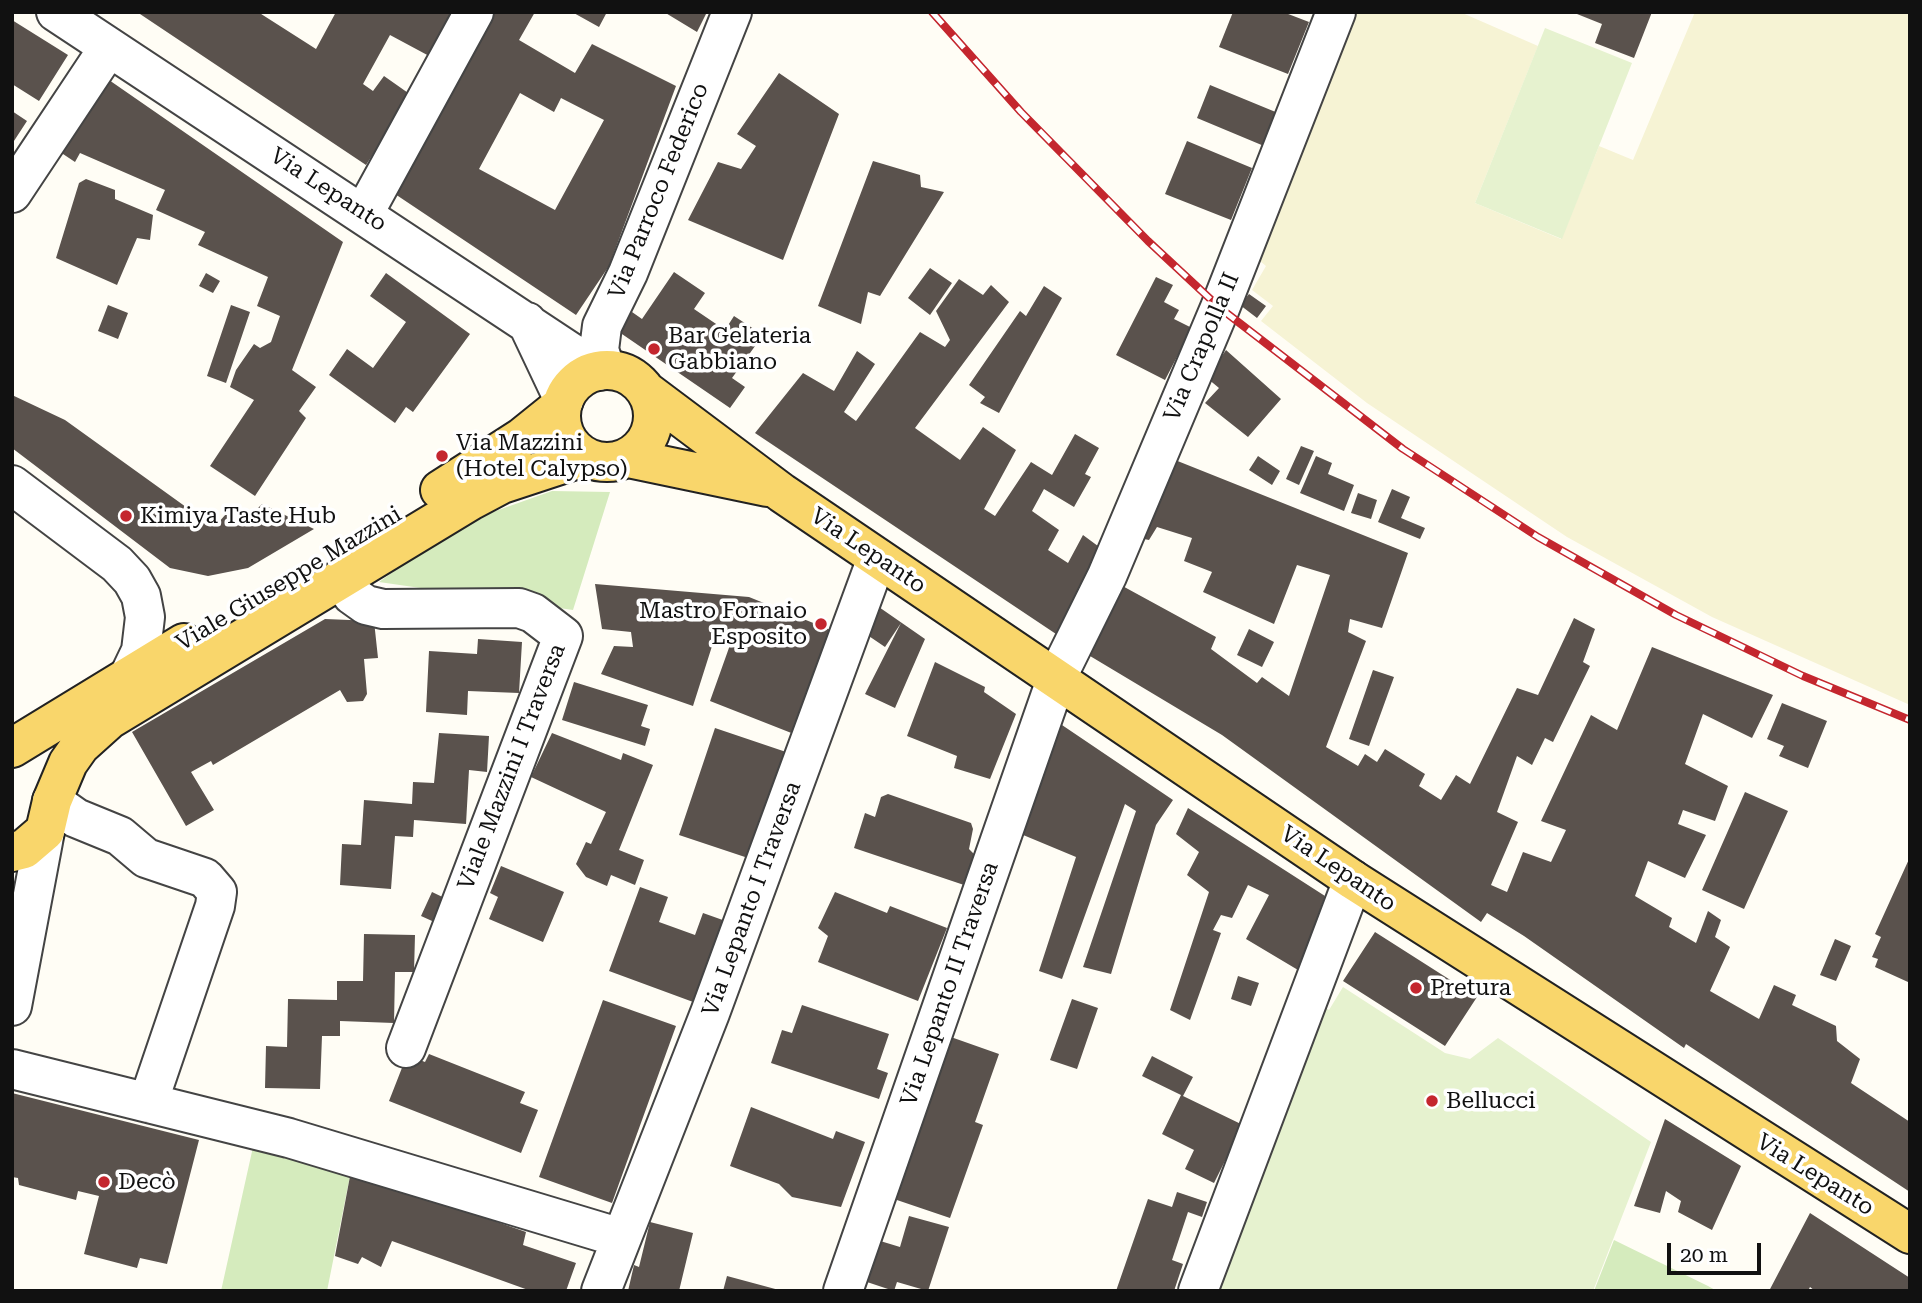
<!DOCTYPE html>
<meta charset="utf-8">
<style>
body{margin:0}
#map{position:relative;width:1922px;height:1303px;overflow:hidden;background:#fffdf5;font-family:"Roboto Serif",serif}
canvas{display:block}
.frame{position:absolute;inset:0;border:14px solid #111;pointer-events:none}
.scale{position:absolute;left:1667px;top:1243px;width:94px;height:32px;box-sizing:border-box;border:4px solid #111;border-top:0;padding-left:9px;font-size:21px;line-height:24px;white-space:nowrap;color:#111;-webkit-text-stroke:5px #fff;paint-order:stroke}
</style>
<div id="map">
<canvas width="1922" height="1303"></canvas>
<div class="frame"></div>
<div class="scale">20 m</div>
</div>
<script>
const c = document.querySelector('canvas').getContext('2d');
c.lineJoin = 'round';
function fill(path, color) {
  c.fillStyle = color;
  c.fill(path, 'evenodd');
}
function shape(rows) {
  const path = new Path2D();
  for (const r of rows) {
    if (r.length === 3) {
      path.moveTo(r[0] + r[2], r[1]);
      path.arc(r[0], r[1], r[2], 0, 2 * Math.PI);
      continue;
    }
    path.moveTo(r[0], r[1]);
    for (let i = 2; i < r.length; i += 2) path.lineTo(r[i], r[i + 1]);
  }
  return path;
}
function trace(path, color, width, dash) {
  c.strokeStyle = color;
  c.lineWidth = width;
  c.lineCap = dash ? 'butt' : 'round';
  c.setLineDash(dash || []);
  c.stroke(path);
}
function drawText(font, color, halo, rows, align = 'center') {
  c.font = font + ' "Roboto Serif",serif';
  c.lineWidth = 7;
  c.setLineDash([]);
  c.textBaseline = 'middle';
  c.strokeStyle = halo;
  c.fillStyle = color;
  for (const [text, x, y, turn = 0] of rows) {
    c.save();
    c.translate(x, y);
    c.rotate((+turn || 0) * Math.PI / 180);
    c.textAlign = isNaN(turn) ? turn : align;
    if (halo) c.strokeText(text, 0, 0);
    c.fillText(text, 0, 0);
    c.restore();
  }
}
fill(shape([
 [1351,12,1460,12,1538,46,1475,203,1561,239,1599,146,1633,160,1695,12,1910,12,1910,705,1712,617,1567,537,1367,403,1261,321,1273,306,1252,290,1266,266,1254,256]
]), '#f6f3d4');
fill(shape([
 [552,491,610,492,573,610,379,582,442,537,490,513],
 [253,1147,351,1171,327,1291,221,1291],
 [1614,1240,1708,1286,1717,1291,1594,1291]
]), '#d5ebbd');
fill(shape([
 [1545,28,1632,63,1562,239,1475,203],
 [1343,987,1445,1053,1470,1059,1498,1038,1651,1142,1593,1291,1212,1291,1312,999,1329,1010]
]), '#e6f2cf');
fill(shape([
 [137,12,258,12,316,49,336,12,458,12,431,57,390,35,363,84,373,91,384,76,411,95,366,165],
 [495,12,535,12,519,40,575,73,592,44,676,86,609,266,576,315,395,194],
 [520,93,554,112,561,98,604,120,555,210,479,169],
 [572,12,607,12,599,27],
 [664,12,707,12,697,32],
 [1233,12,1283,12,1309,22,1288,74,1219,47],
 [1572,12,1652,12,1634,58,1595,43,1602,24],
 [12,20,68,55,39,101,12,84],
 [779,73,839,114,783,260,688,220,718,162,741,169,756,146,737,134],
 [109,80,343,242,292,370,316,387,299,411,306,418,255,496,210,466,254,400,230,387,236,370,254,344,260,348,271,342,280,316,257,306,268,277,198,245,205,232,156,210,165,190,80,153,75,162,60,152],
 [1210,85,1278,113,1264,146,1197,118],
 [12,111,27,121,12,144],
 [1187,141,1252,168,1231,220,1165,194],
 [873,161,920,175,921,187,944,192,880,296,868,292,861,324,818,306],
 [86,179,115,190,115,199,153,215,150,240,137,238,117,285,56,258,79,183],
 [930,268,952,283,930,315,908,298],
 [674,272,705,293,694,309,725,330,734,316,763,335,732,378,745,387,730,408,619,332,632,312,642,319],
 [206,273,220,281,213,293,199,286],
 [386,273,470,334,413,412,406,407,395,423,329,375,347,349,373,368,406,322,370,296],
 [1156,277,1173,285,1164,302,1179,310,1174,319,1192,328,1165,380,1116,355],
 [959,279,983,295,991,285,1009,302,915,428,960,460,983,427,1016,450,984,509,995,516,1031,462,1052,475,1075,434,1099,448,1085,474,1091,477,1074,507,1044,489,1032,511,1059,530,1048,550,1068,563,1083,535,1106,552,1062,638,755,433,803,373,834,391,857,351,875,364,844,412,856,421,920,332,945,347,950,340,936,311],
 [1044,286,1062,298,999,413,980,403,985,397,969,385,1020,311,1026,316],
 [1249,294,1266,306,1257,318,1240,305],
 [108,305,128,313,118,339,98,331],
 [231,305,250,312,226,383,207,376],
 [1226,350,1281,399,1248,437,1205,403,1219,388,1207,378],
 [12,395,65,420,186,507,218,523,226,514,242,524,262,504,314,529,248,568,208,576,170,568,12,448],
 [1301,446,1314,451,1299,485,1286,479],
 [1160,454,1408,553,1382,628,1350,619,1348,632,1366,641,1326,747,1358,766,1365,754,1377,762,1385,749,1425,774,1419,786,1441,800,1456,775,1470,784,1517,688,1538,695,1574,618,1595,629,1583,662,1590,666,1553,742,1545,738,1532,765,1517,756,1497,812,1518,822,1491,885,1507,892,1523,852,1551,862,1566,830,1541,821,1591,715,1617,730,1652,647,1773,695,1752,738,1703,714,1685,764,1728,786,1715,821,1683,810,1678,824,1706,835,1685,878,1648,861,1635,896,1672,918,1669,927,1696,943,1708,911,1721,920,1715,937,1730,947,1710,991,1759,1019,1774,985,1796,995,1792,1005,1836,1026,1837,1041,1860,1059,1851,1083,1910,1122,1910,1192,1686,1044,1684,1048,1524,936,1487,913,1481,922,1222,735,1080,650,1117,583,1216,637,1211,649,1257,683,1262,677,1289,696,1330,575,1297,565,1274,624,1203,592,1212,572,1184,561,1192,538,1157,527,1149,540,1144,539,1137,553],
 [1258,456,1280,471,1272,485,1249,470],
 [1316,456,1332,463,1328,474,1354,485,1344,511,1300,493],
 [1392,489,1410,497,1401,518,1425,528,1420,539,1378,522],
 [1358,493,1377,500,1371,519,1351,513],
 [595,584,749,597,838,633,799,736,710,701,730,645,713,643,693,706,601,674,614,646,633,647,631,632,602,629],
 [876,605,925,639,895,708,865,694,901,623,885,647,860,630],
 [325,619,374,621,378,658,364,659,367,694,363,701,347,702,340,690,213,765,211,761,191,772,214,810,186,826,132,732],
 [1249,629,1274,642,1262,667,1237,655],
 [478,639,522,642,519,693,468,691,467,715,426,712,429,651,477,654],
 [935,662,985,687,984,692,1016,714,990,779,954,768,957,756,907,736],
 [1373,670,1394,677,1369,746,1349,739],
 [574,682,648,705,641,726,650,729,645,746,562,720],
 [1782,703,1827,721,1808,768,1779,756,1784,746,1767,739],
 [1059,723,1173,800,1156,825,1111,974,1083,967,1136,811,1125,804,1062,979,1039,971,1076,857,1016,832],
 [715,728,792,754,757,861,679,835],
 [439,733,489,736,487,772,469,770,466,824,414,820,413,837,395,836,391,889,340,885,342,844,361,845,364,800,412,804,413,782,434,783],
 [552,733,621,760,623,753,653,765,619,850,644,860,635,885,611,875,607,886,586,877,576,864,586,842,591,844,606,812,531,777],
 [1745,792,1788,811,1744,909,1702,890],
 [888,794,971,823,973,829,969,849,974,854,964,885,854,848,865,813,875,817,881,797],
 [1188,808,1325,896,1298,970,1246,939,1269,895,1248,885,1232,918,1221,915,1213,930,1221,933,1190,1020,1170,1010,1209,892,1187,875,1199,852,1176,834],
 [1910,857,1910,978,1908,982,1875,967,1878,959,1872,957,1881,937,1875,934],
 [501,866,564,892,543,942,489,919,498,897,490,893],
 [640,887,668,897,659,922,695,935,703,913,734,924,704,1006,609,971],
 [432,892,453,902,441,925,421,916],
 [835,892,887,913,890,906,947,928,918,1001,818,962,828,936,818,928],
 [1375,932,1477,997,1445,1046,1343,981],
 [364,934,415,935,414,972,395,972,394,1023,340,1021,340,1036,322,1036,320,1089,265,1088,266,1046,287,1047,288,999,337,1000,337,981,363,981],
 [1835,939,1851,946,1836,981,1820,975],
 [1238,976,1259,983,1251,1006,1231,999],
 [1072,999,1098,1008,1077,1069,1050,1060],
 [603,1000,676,1026,612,1203,539,1177],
 [802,1005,889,1034,877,1069,888,1073,879,1099,771,1063,782,1030,792,1033],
 [948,1036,999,1054,975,1122,983,1125,950,1218,891,1198],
 [429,1054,525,1092,520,1103,538,1110,521,1153,389,1101,407,1055,425,1062],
 [1152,1056,1193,1077,1183,1096,1243,1125,1214,1183,1185,1169,1194,1150,1162,1134,1181,1095,1142,1076],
 [12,1093,199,1140,167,1264,140,1258,137,1268,84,1254,99,1196,78,1191,76,1200,19,1185,18,1178,12,1177],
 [751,1107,833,1139,836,1131,865,1142,841,1207,792,1197,779,1184,730,1166],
 [1665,1119,1741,1166,1712,1230,1678,1212,1681,1201,1666,1191,1660,1213,1634,1206],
 [351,1171,526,1232,523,1245,576,1263,566,1291,531,1291,392,1241,381,1267,362,1257,358,1264,335,1256],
 [1177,1192,1207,1202,1202,1217,1188,1212,1172,1260,1183,1264,1174,1291,1116,1291,1148,1199,1172,1207],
 [1810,1213,1910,1278,1910,1291,1815,1291,1810,1287,1808,1291,1769,1291],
 [909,1216,949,1227,928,1291,897,1282,894,1291,864,1281,877,1240,900,1247],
 [650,1222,693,1233,679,1291,628,1291,634,1265,639,1267],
 [727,1276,779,1290,779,1291,723,1291]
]), '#5a524d');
const minor = shape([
 [56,12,599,371],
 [12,193,109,47],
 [364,213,474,12],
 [527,322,564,400],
 [606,370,599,350,602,326,628,273,732,12],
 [12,485,117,564,132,580,141,596,145,617,141,651,129,676],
 [341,578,352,595,366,605,383,609,519,608,533,613,563,636,406,1048],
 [52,801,76,818,120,836,146,858,205,878,217,892,215,906,148,1103],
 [12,1006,45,831],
 [12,1069,289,1138,621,1238],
 [601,1291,710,1013,877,558],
 [843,1291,1057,677,1107,576,1220,308,1336,12],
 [1198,1291,1353,880]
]);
const major = shape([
 [607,416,46],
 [646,391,782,493,1353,880,1910,1234],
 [628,458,767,487],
 [440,490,521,438,562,405],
 [12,748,184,643],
 [12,852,24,849,45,831,52,801,68,763,80,746,110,719,470,501,502,484,584,457]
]);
trace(minor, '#444', 42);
trace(major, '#222', 42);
trace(minor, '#fff', 38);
trace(major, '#f9d66b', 38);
const rail = shape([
 [932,12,1021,112,1148,241,1220,308,1403,449,1538,537,1676,615,1803,676,1910,720]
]);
trace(rail, '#c4262e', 8);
trace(rail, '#fff', 5, [16]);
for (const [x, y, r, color] of [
 [654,349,7,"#c4262e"],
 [442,456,7,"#c4262e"],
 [126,516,7,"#c4262e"],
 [821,624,7,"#c4262e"],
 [1416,988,7,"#c4262e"],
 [1432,1101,7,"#c4262e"],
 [104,1182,7,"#c4262e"]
]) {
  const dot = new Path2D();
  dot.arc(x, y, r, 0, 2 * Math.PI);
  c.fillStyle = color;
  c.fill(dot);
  trace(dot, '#fff', 2.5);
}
drawText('23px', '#111', '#fff', [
 ["Via Lepanto",328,190,33],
 ["Via Parroco Federico",659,191,-68],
 ["Via Crapolla II",1202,347,-67],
 ["Via Lepanto",868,551,34],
 ["Viale Giuseppe Mazzini",289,579,-31],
 ["Viale Mazzini I Traversa",512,767,-69],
 ["Via Lepanto",1338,869,34],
 ["Via Lepanto I Traversa",752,899,-70],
 ["Via Lepanto II Traversa",950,984,-71],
 ["Via Lepanto",1815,1175,32]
]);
drawText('23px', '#111', '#fff', [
 ["Bar Gelateria",668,336],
 ["Gabbiano",668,362],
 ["Via Mazzini",456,443],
 ["(Hotel Calypso)",456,469],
 ["Kimiya Taste Hub",140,516],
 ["Mastro Fornaio",807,611,"right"],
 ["Esposito",807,637,"right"],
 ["Pretura",1430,988],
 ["Bellucci",1446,1101],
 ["Decò",118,1182]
], 'left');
</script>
